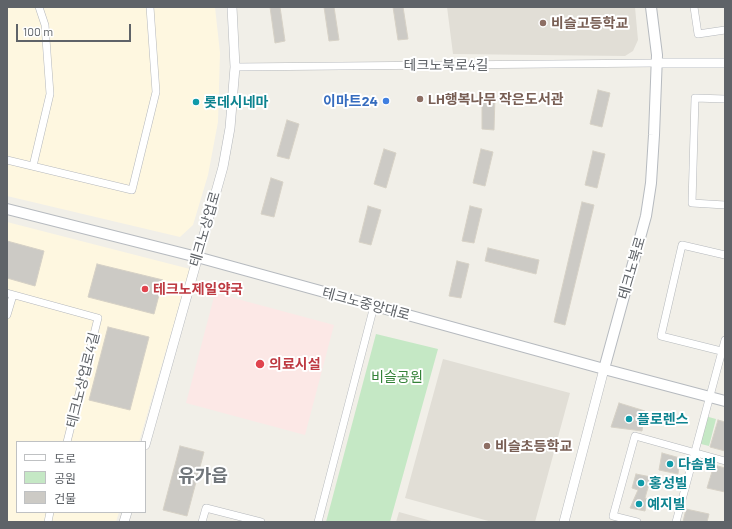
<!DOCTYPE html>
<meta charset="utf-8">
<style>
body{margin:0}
#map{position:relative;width:732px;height:529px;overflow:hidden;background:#f1efe8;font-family:Barlow,"Noto Sans KR",sans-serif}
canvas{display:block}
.frame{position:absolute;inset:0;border:8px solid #5f6368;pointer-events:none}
.legend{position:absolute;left:16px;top:441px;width:130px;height:72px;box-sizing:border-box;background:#fff;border:1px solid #bfc1c3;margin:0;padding:5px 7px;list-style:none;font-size:12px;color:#5f6368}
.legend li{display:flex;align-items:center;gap:8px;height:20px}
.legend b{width:20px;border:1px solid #bfc1c3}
.scale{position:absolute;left:16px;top:24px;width:115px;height:18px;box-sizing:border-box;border:2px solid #5f6368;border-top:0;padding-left:5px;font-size:12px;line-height:14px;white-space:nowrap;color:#5f6368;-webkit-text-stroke:3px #fff;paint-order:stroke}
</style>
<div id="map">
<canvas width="732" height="529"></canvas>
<div class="frame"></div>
<ul class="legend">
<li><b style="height:5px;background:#fff"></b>도로</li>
<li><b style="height:11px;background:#c5e8c5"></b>공원</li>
<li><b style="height:11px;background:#cccac5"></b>건물</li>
</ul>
<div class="scale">100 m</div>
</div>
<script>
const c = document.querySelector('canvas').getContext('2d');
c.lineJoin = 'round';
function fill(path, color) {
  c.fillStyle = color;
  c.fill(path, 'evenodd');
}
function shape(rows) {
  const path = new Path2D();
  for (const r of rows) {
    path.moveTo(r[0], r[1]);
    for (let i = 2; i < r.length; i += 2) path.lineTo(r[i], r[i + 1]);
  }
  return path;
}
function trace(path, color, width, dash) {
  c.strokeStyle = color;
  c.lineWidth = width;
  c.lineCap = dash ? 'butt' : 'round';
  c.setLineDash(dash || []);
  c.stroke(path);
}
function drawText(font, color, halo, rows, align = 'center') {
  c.font = font + ' Barlow,"Noto Sans KR",sans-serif';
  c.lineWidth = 4;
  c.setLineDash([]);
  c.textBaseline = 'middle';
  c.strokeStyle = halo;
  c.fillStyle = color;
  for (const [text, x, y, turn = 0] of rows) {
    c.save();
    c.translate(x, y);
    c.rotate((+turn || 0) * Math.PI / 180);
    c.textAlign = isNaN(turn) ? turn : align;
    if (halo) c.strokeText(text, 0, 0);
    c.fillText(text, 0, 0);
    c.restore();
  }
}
fill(shape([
 [7,7,215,7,220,53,218,122,208,175,193,225,180,237,7,196],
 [7,222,190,269,139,442,17,442,17,512,119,512,116,522,7,522]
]), '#fef7e0');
fill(shape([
 [447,7,635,7,638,40,633,51,625,56,453,54],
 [443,359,570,393,535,522,492,522,405,498],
 [399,512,435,522,396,522]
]), '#e1ded6');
fill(shape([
 [215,293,334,325,305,435,186,403]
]), '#fce8e6');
fill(shape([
 [376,334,438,349,390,522,326,522],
 [705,416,716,419,709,446,697,443]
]), '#c5e8c5');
const building = shape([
 [270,7,280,7,285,41,275,43,270,7],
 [324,7,334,7,339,40,329,41,324,7],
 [393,7,403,7,408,39,398,40,393,7],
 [598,90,610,93,602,127,590,124,598,90],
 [482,95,495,96,494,130,482,129,482,95],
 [287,120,299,124,289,159,277,156,287,120],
 [384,149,396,153,386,188,374,184,384,149],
 [481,149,493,152,485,186,473,183,481,149],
 [593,151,605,154,597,188,585,185,593,151],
 [271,178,283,182,274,217,261,214,271,178],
 [582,202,594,205,565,325,554,322,582,202],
 [368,206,381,210,371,245,359,242,368,206],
 [470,206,482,209,474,243,462,241,470,206],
 [7,241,44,251,35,286,7,278,7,241],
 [488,248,539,260,536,274,485,261,488,248],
 [457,261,469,264,461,298,449,296,457,261],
 [97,264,163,280,154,314,88,297,97,264],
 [108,327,149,337,130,410,89,400,108,327],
 [619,403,645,411,642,431,611,427,619,403],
 [718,420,725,422,725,451,710,447,718,420],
 [180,446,204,452,187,516,163,510,180,446],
 [662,453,680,458,678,474,659,470,662,453],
 [714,465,725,468,725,492,707,488,714,465],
 [636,474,651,477,645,498,647,499,645,511,630,508,638,490,632,488,636,474],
 [686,509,709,514,707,522,683,522,686,509]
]);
fill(building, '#cccac5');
trace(building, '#d6d1c6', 1);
const minor = shape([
 [694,7,698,34,725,30],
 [235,67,657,63],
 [725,99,695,98,692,203,725,205],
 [7,160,132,190,156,92,150,7],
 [33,166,50,94,45,25,39,7],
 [725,255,682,245,661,336,725,352],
 [7,293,98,318,67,442],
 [7,315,13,295],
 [48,522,50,512],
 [202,522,206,508,261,522],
 [318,522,374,306],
 [637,522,613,516,635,436,725,461],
 [676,522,725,340]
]);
const tertiary = shape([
 [657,63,725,63],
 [145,445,223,167,230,128,235,67,232,7],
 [124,522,127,512],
 [564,522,604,369]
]);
const secondary = shape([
 [7,209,197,257,604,369,725,401],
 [604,369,646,216,651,183,654,135,657,55,651,7]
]);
trace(minor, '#b5b8bc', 8);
trace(tertiary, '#b5b8bc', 10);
trace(secondary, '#b6babf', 12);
trace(minor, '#fff', 7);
trace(tertiary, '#fff', 9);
trace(secondary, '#fff', 10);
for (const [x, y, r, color] of [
 [543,23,4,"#8d6e63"],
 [420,99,4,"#8d6e63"],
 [386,101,4,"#3f7fe0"],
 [196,102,4,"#0f9aa8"],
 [145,289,4,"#e0444e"],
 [260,364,5,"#e0444e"],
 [629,419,4,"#0f9aa8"],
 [487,446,4,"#8d6e63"],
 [670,464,4,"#0f9aa8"],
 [641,483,4,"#0f9aa8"],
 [639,504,4,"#0f9aa8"]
]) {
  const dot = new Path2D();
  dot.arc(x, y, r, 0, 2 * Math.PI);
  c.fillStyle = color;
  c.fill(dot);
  trace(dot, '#fff', 1.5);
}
drawText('bold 14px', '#785e54', '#fff', [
 ["비슬고등학교",551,23],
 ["LH행복나무 작은도서관",428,99],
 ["비슬초등학교",495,446]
], 'left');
drawText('14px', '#5f6368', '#fff', [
 ["테크노북로4길",446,65],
 ["테크노상업로",205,229,-74],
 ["테크노북로",632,268,-74],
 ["테크노중앙대로",366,304,15],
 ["테크노상업로4길",83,380,-76]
]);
drawText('bold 14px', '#366cbe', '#fff', [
 ["이마트24",378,101]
], 'right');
drawText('bold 14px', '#0d838f', '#fff', [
 ["롯데시네마",204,102],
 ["플로렌스",637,419],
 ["다솜빌",678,464],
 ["홍성빌",649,483],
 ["예지빌",647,504]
], 'left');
drawText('bold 14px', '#be3a42', '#fff', [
 ["테크노제일약국",153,289],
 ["의료시설",269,364]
], 'left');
drawText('14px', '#348238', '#fff', [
 ["비슬공원",397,377]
]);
drawText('bold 18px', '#70757a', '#fff', [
 ["유가읍",203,476]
]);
</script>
